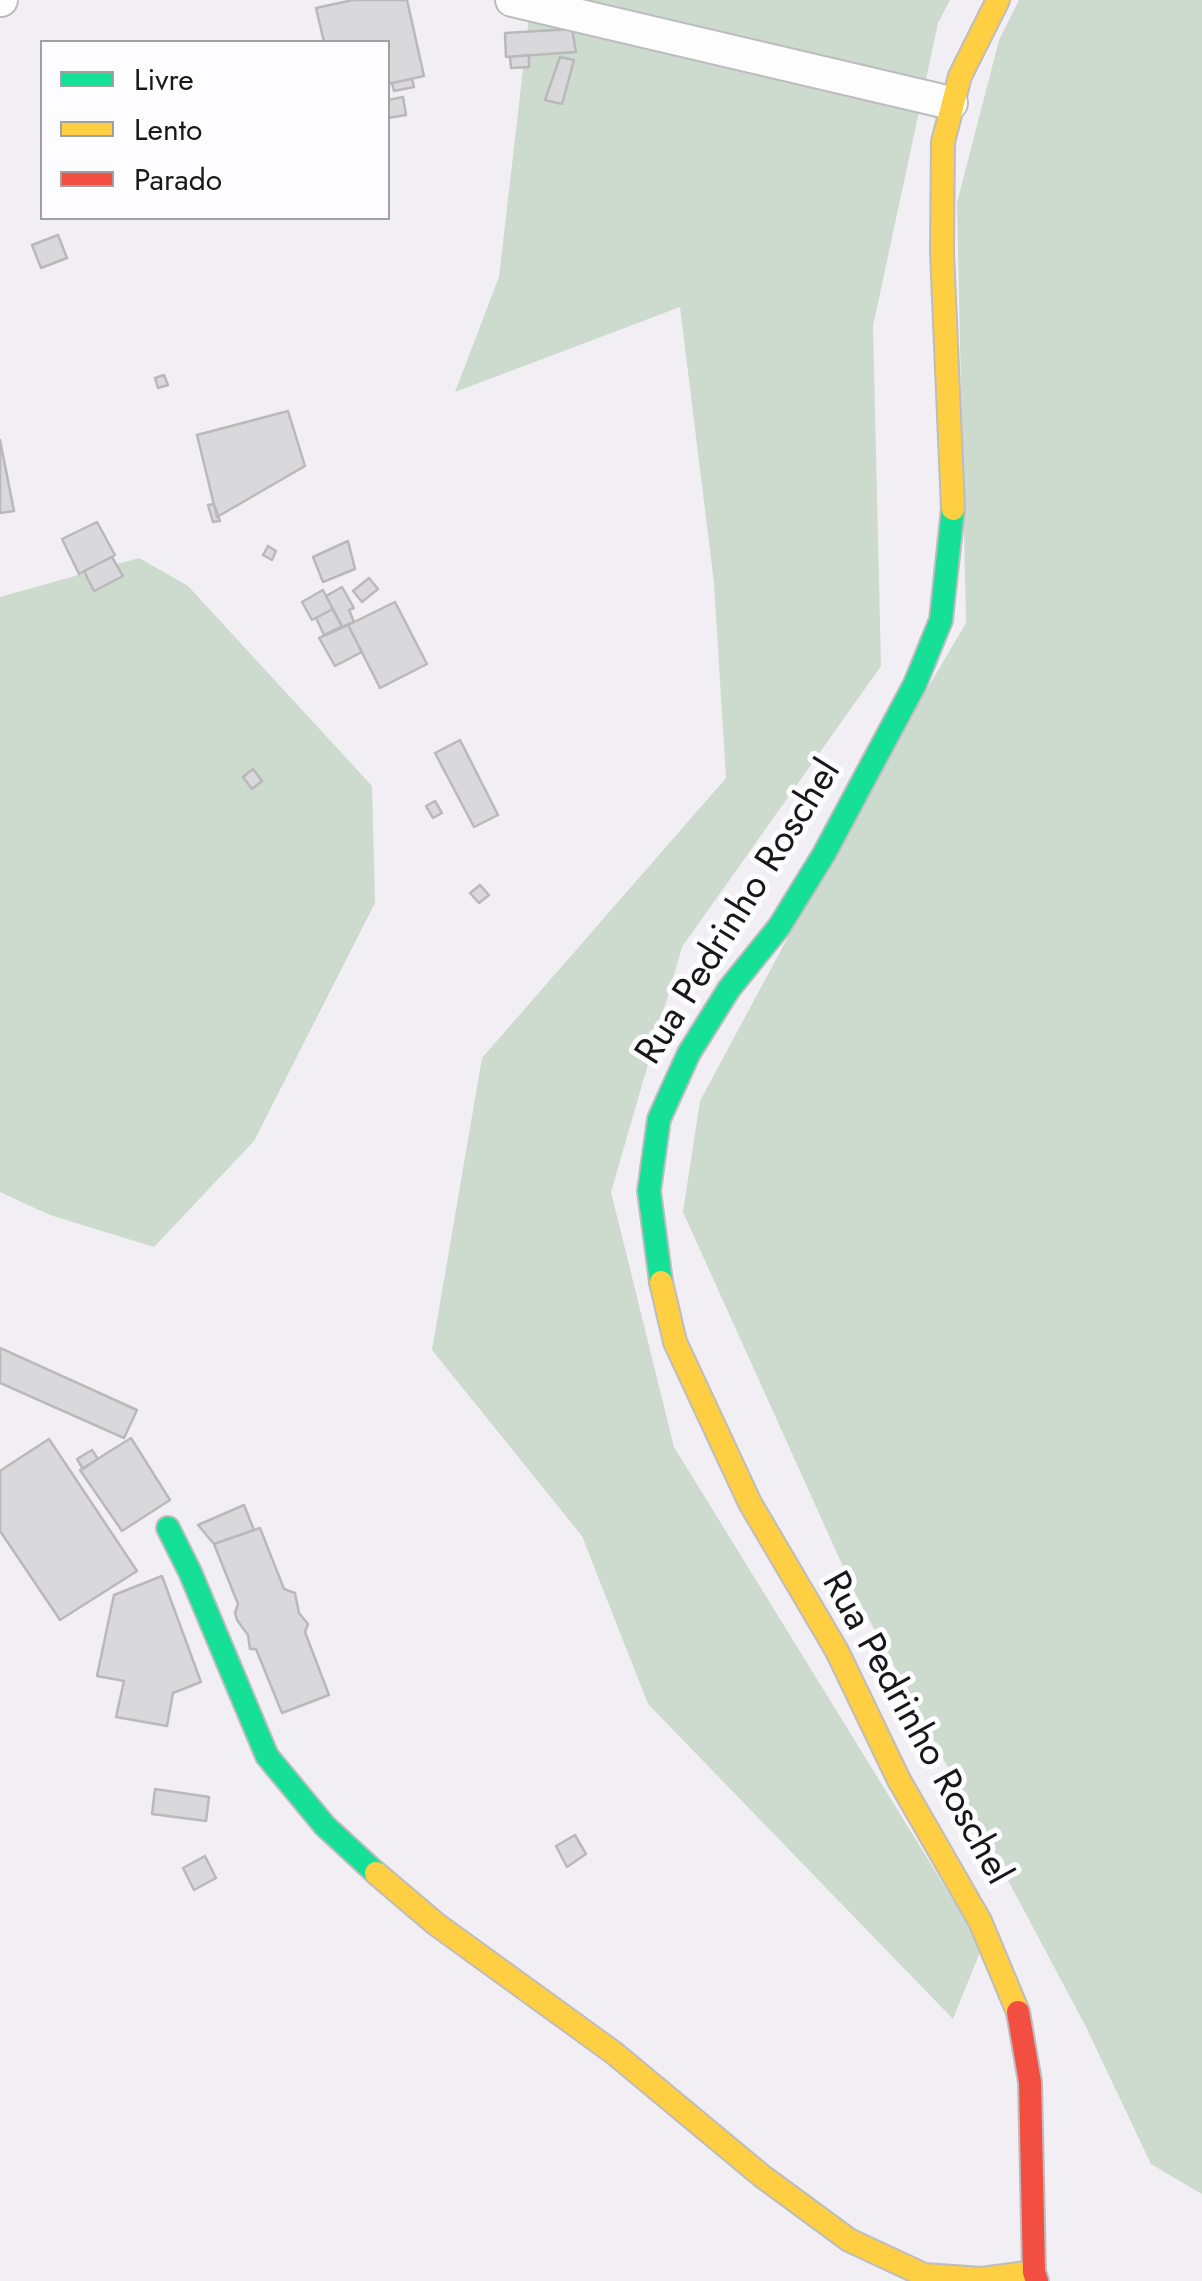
<!DOCTYPE html>
<style>
body{margin:0}
#map{position:relative;width:1202px;height:2281px;overflow:hidden;background:#f1eff3;font-family:Jost,sans-serif}
canvas{display:block}
.legend{position:absolute;left:40px;top:40px;width:350px;height:180px;box-sizing:border-box;background:#fdfcff;border:2px solid #a1a0a3;margin:0;padding:12px 18px;list-style:none;font-size:30px;color:#181719}
.legend li{display:flex;align-items:center;gap:20px;height:50px}
.legend b{width:50px;border:2px solid #a1a0a3}
</style>
<div id="map">
<canvas width="1202" height="2281"></canvas>
<ul class="legend">
<li><b style="height:12px;background:#16e098"></b>Livre</li>
<li><b style="height:12px;background:#ffcf43"></b>Lento</li>
<li><b style="height:12px;background:#f24e42"></b>Parado</li>
</ul>
</div>
<script>
const c = document.querySelector('canvas').getContext('2d');
c.lineJoin = 'round';
function fill(path, color) {
  c.fillStyle = color;
  c.fill(path, 'evenodd');
}
function shape(rows) {
  const path = new Path2D();
  for (const r of rows) {
    path.moveTo(r[0], r[1]);
    for (let i = 2; i < r.length; i += 2) path.lineTo(r[i], r[i + 1]);
  }
  return path;
}
function trace(path, color, width, dash) {
  c.strokeStyle = color;
  c.lineWidth = width;
  c.lineCap = dash ? 'butt' : 'round';
  c.setLineDash(dash || []);
  c.stroke(path);
}
function drawText(font, color, halo, rows, align = 'center') {
  c.font = font + ' Jost,sans-serif';
  c.lineWidth = 10;
  c.setLineDash([]);
  c.textBaseline = 'middle';
  c.strokeStyle = halo;
  c.fillStyle = color;
  for (const [text, x, y, turn = 0] of rows) {
    c.save();
    c.translate(x, y);
    c.rotate((+turn || 0) * Math.PI / 180);
    c.textAlign = isNaN(turn) ? turn : align;
    if (halo) c.strokeText(text, 0, 0);
    c.fillText(text, 0, 0);
    c.restore();
  }
}
fill(shape([
 [531,0,950,0,938,23,873,326,881,666,682,947,611,1192,674,1447,982,1947,953,2019,648,1704,582,1536,432,1350,482,1058,726,778,714,583,680,307,455,392,499,277],
 [1019,0,1202,0,1202,2194,1151,2164,1085,2025,855,1593,683,1212,700,1101,861,801,966,623,957,203,999,40],
 [139,558,188,586,372,786,375,903,254,1141,154,1247,50,1215,0,1192,0,597]
]), '#cddace');
const building = shape([
 [353,0,407,0,424,76,388,84,388,42,324,42,316,8,353,0],
 [572,29,576,52,506,57,505,33,572,29],
 [529,55,529,67,511,68,510,57,529,55],
 [560,57,574,60,562,104,545,100,560,57],
 [412,79,414,87,394,91,392,83,412,79],
 [403,97,406,115,388,118,388,100,403,97],
 [58,235,67,258,41,268,32,245,58,235],
 [164,375,168,385,158,388,155,378,164,375],
 [288,411,305,466,217,517,197,435,288,411],
 [0,440,14,511,0,513,0,440],
 [214,504,220,521,213,522,208,505,214,504],
 [97,522,115,555,79,574,62,539,97,522],
 [348,541,355,569,323,582,313,557,348,541],
 [268,546,276,551,272,560,263,555,268,546],
 [112,557,123,576,94,591,84,571,112,557],
 [369,578,378,589,362,602,353,591,369,578],
 [342,587,354,608,349,610,354,622,342,627,326,596,342,587],
 [323,590,333,609,312,620,302,602,323,590],
 [395,602,427,664,380,688,348,625,395,602],
 [333,609,342,626,324,635,316,618,333,609],
 [348,625,362,652,335,666,319,638,348,625],
 [460,740,498,815,474,827,435,753,460,740],
 [253,769,262,781,252,789,243,777,253,769],
 [435,801,442,813,433,818,426,806,435,801],
 [480,885,489,895,479,903,470,893,480,885],
 [0,1348,137,1410,124,1438,0,1383,0,1348],
 [131,1438,170,1500,122,1531,80,1470,131,1438],
 [49,1439,137,1571,60,1620,0,1531,0,1471,49,1439],
 [92,1450,98,1459,83,1469,77,1459,92,1450],
 [244,1505,254,1530,214,1544,198,1525,244,1505],
 [260,1528,284,1589,295,1593,299,1613,308,1624,305,1632,329,1695,282,1713,256,1649,250,1649,248,1635,237,1620,235,1613,238,1604,214,1544,260,1528],
 [162,1576,201,1682,173,1693,167,1726,116,1717,124,1681,97,1676,114,1595,162,1576],
 [155,1789,209,1797,206,1821,152,1814,155,1789],
 [575,1835,586,1854,567,1867,556,1846,575,1835],
 [205,1856,216,1878,194,1890,183,1868,205,1856]
]);
fill(building, '#d9d8db');
trace(building, '#b9b8ba', 2.5);
const street = shape([
 [0,0,1,0],
 [512,0,951,103]
]);
const fast = shape([
 [661,1282,649,1191,659,1119,689,1053,729,989,779,927,824,854,915,684,941,620,953,509],
 [168,1528,190,1572,267,1756,325,1826,376,1873]
]);
const slow = shape([
 [953,509,942,252,943,142,960,76,998,0],
 [661,1282,675,1342,750,1503,837,1651,899,1780,980,1921,1018,2012],
 [376,1873,436,1924,614,2053,762,2176,849,2240,924,2275,982,2279,1034,2272]
]);
const jam = shape([
 [1018,2012,1030,2082,1034,2272,1037,2281]
]);
trace(street, '#bdbcbe', 36);
trace(fast, '#bdbcbe', 26);
trace(slow, '#bdbcbe', 26);
trace(jam, '#bdbcbe', 26);
trace(street, '#fdfdfd', 32);
trace(fast, '#16e098', 22);
trace(slow, '#ffcf43', 22);
trace(jam, '#f24e42', 22);
drawText('38px', '#181719', '#fdfcff', [
 ["Rua Pedrinho Roschel",740,913,-58],
 ["Rua Pedrinho Roschel",915,1729,61]
]);
</script>
